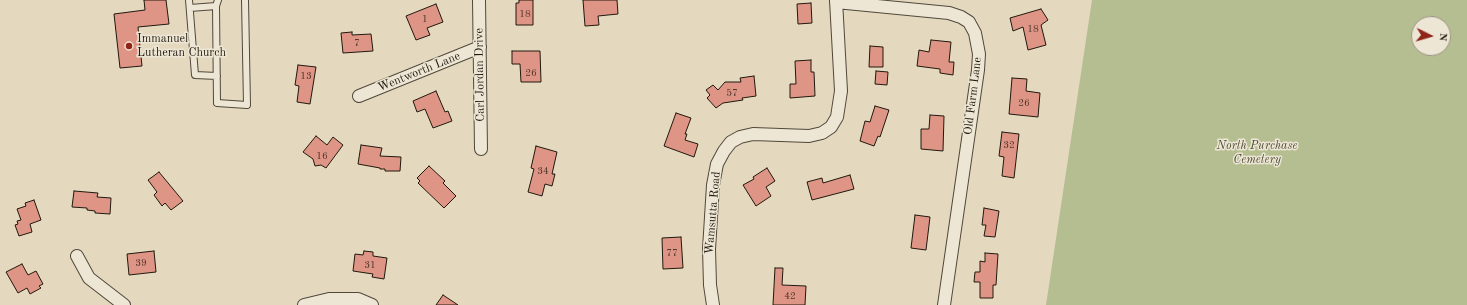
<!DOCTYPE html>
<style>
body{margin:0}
#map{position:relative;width:1467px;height:305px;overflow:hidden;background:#e4d8bf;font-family:"Old Standard TT",serif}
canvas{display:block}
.north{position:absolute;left:1411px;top:16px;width:40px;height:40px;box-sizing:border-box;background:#ede6d5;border:1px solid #9b9485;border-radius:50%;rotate:95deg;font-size:11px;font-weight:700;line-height:16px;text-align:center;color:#20180d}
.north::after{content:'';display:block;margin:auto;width:14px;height:18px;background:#8f2418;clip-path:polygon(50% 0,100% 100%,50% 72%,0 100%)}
</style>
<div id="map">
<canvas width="1467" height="305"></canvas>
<div class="north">N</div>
</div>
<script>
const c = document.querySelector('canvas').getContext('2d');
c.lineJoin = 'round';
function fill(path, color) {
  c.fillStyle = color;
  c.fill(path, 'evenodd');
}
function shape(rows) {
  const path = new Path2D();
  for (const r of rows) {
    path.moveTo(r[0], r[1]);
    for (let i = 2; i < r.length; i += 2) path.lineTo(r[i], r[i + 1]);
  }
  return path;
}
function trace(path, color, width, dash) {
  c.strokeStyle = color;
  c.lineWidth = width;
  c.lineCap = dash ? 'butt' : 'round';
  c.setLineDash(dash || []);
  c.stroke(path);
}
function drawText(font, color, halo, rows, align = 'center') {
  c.font = font + ' "Old Standard TT",serif';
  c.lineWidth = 3;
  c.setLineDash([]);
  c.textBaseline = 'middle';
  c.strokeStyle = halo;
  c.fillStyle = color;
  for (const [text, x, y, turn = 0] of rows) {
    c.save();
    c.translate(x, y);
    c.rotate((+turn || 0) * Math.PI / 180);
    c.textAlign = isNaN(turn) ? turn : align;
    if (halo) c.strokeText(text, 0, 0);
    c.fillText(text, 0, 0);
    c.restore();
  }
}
fill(shape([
 [1092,0,1467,0,1467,305,1046,305],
 [1419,24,1443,24,1443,48,1419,48]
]), '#b5be91');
const building = shape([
 [144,0,166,0,169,24,138,27,142,66,120,68,114,14,145,10,144,0],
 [519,0,533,0,533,25,516,25,516,3,519,3,519,0],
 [583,0,617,0,618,14,598,16,599,25,585,26,583,0],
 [811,3,812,23,798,24,797,4,811,3],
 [436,4,443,22,427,28,430,35,416,40,406,16,436,4],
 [1041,9,1048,20,1041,25,1046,45,1028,50,1023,27,1013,31,1010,18,1041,9],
 [352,32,352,35,371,34,373,51,343,53,341,33,352,32],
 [931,40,951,42,949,62,954,62,953,75,940,73,940,69,917,66,919,50,929,52,931,40],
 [870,46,883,47,883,67,869,67,870,46],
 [512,51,540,51,541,82,521,82,520,64,512,64,512,51],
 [811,60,811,72,814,72,815,96,790,98,790,84,796,84,795,61,811,60],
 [298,65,316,67,310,104,297,102,299,86,295,85,298,65],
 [876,71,888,72,887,85,875,84,876,71],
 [754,76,756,96,742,98,743,100,723,103,716,108,707,98,710,95,706,90,713,85,718,90,725,82,741,82,740,78,754,76],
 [1012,78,1027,79,1026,91,1040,93,1038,117,1009,114,1012,78],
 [436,91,445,112,448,111,452,121,433,128,425,109,417,112,413,101,436,91],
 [875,106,889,110,880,137,878,136,874,146,860,141,865,121,870,122,875,106],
 [676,113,691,118,685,134,687,134,685,140,698,144,694,157,664,146,676,113],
 [930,115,944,116,943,151,921,149,921,129,929,129,930,115],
 [1002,132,1019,134,1014,178,1002,176,1004,157,999,156,1002,132],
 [316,136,327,145,333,137,343,145,326,168,321,165,315,166,313,159,303,152,316,136],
 [361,145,382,148,380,156,401,157,400,171,385,171,385,169,380,169,380,168,358,164,361,145],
 [536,146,557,152,552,174,555,174,552,186,545,184,542,196,528,192,534,169,531,168,536,146],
 [429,166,445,181,443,183,456,196,444,208,418,183,420,181,417,178,429,166],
 [767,168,775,181,766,187,771,196,756,206,743,185,754,179,753,177,767,168],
 [159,172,183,201,171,210,165,203,162,206,154,195,157,192,148,180,159,172],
 [850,175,854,189,812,200,807,182,822,178,823,183,850,175],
 [74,191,98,193,97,197,111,198,110,214,95,213,95,211,87,210,87,208,72,207,74,191],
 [34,200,41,220,30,224,32,232,19,236,15,225,18,224,17,221,21,220,17,209,26,206,25,203,34,200],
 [984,208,999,211,995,237,984,236,986,225,982,225,984,208],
 [915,215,930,217,926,250,911,248,915,215],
 [681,237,683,268,663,269,662,238,681,237],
 [154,251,156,272,129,275,127,254,154,251],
 [364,251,373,252,373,256,387,258,384,279,372,277,373,274,353,271,355,254,363,255,364,251],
 [985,253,998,254,996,285,993,285,993,298,980,298,980,282,974,282,975,272,980,272,980,261,985,262,985,253],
 [22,264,28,275,36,271,43,284,39,286,41,288,30,294,27,288,18,293,6,272,22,264],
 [775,268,783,268,782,285,806,286,805,305,773,305,775,268],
 [443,295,458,305,436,305,443,295]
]);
fill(building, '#df9586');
trace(building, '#20180d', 1);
const lane = shape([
 [189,0,195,75,217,76],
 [218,0,216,6,217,103,247,105,245,0],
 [190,8,216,6]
]);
const street = shape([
 [479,0,481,149],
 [836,2,949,13,961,17,969,22,975,33,979,54,978,70,944,305],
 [359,96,480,47],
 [77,256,89,278,124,305],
 [304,305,329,299,358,299,372,305],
 [713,305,710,285,709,249,713,185,717,164,724,151,731,142,740,137,753,134,809,136,822,133,831,127,837,117,841,91,836,0]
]);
trace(lane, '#51483a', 8);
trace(street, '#51483a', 14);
trace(lane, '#ede6d5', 6);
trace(street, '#ede6d5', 12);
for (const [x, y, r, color] of [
 [129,46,4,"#8f2418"]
]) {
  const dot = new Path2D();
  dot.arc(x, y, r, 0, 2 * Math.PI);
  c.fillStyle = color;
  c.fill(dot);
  trace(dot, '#ede6d5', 1.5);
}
drawText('10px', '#50372b', null, [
 ["18",525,14],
 ["1",425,19],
 ["18",1033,29],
 ["7",357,43],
 ["26",531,73],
 ["13",306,76],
 ["57",732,93],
 ["26",1024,103],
 ["32",1009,145],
 ["16",322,156],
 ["34",543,171],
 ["77",672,253],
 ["39",141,263],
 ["31",370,265],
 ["42",790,296]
]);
drawText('12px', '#20180d', '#ede6d5', [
 ["Immanuel",137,39],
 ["Lutheran Church",137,53]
], 'left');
drawText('12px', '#20180d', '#ede6d5', [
 ["Wentworth Lane",419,72,-22],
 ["Carl Jordan Drive",480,75,-91],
 ["Old Farm Lane",973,96,-83],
 ["Wamsutta Road",713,213,-85]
]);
drawText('italic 12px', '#4d4a35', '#ede6d5', [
 ["North Purchase",1257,146],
 ["Cemetery",1257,160]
]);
</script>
